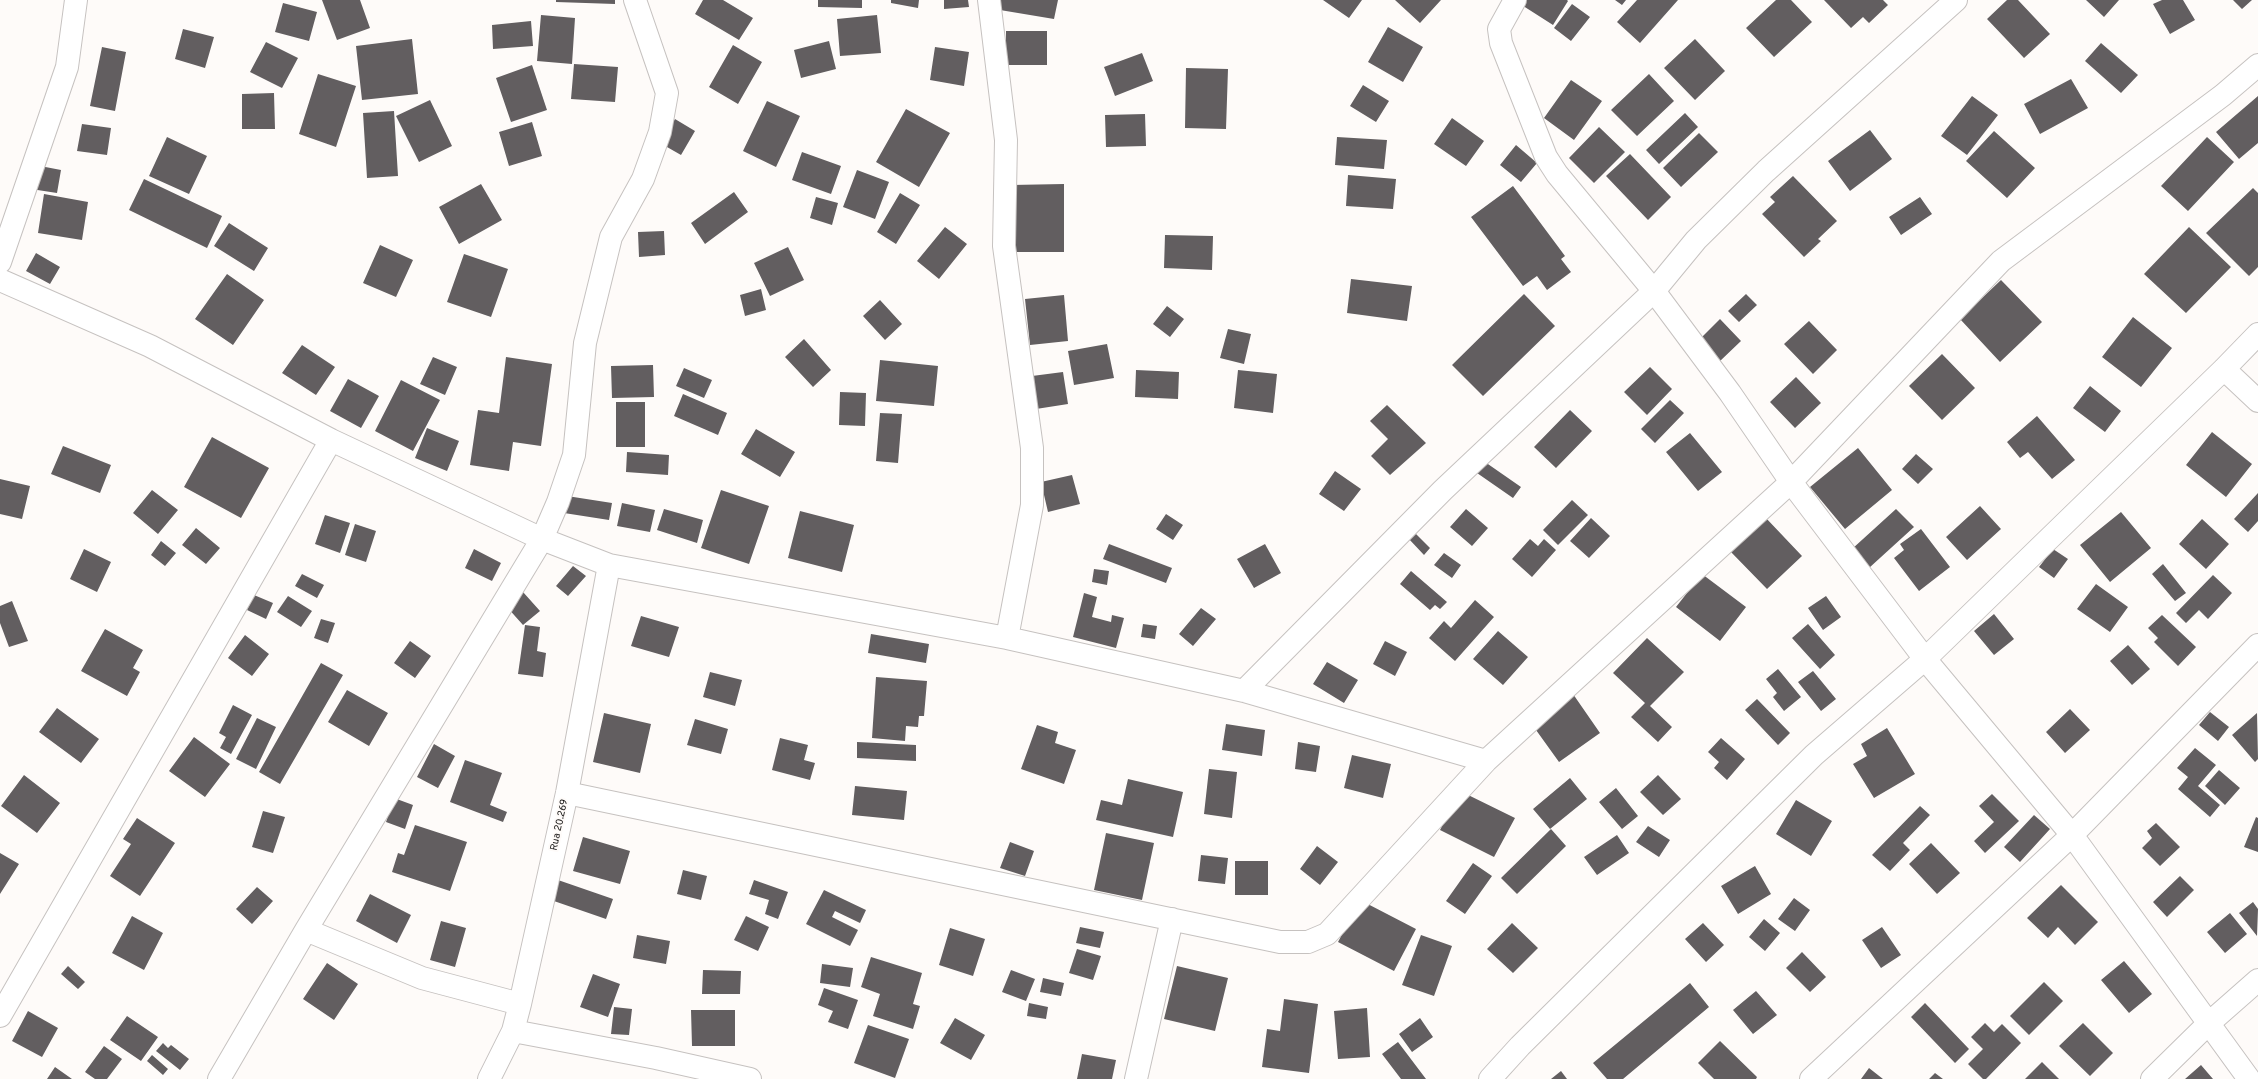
<!DOCTYPE html>
<style>
body{margin:0}
canvas{display:block;background:#fefbf9}
</style>
<canvas width="2258" height="1079"></canvas>
<script>
const c = document.querySelector('canvas').getContext('2d');
c.lineJoin = 'round';
function fill(path, color) {
  c.fillStyle = color;
  c.fill(path, 'evenodd');
}
function shape(rows) {
  const path = new Path2D();
  for (const r of rows) {
    path.moveTo(r[0], r[1]);
    for (let i = 2; i < r.length; i += 2) path.lineTo(r[i], r[i + 1]);
  }
  return path;
}
function trace(path, color, width, dash) {
  c.strokeStyle = color;
  c.lineWidth = width;
  c.lineCap = dash ? 'butt' : 'round';
  c.setLineDash(dash || []);
  c.stroke(path);
}
function drawText(font, color, halo, rows, align = 'center') {
  c.font = font + ' Overpass,sans-serif';
  c.lineWidth = 4;
  c.setLineDash([]);
  c.textBaseline = 'middle';
  c.strokeStyle = halo;
  c.fillStyle = color;
  for (const [text, x, y, turn = 0] of rows) {
    c.save();
    c.translate(x, y);
    c.rotate((+turn || 0) * Math.PI / 180);
    c.textAlign = isNaN(turn) ? turn : align;
    if (halo) c.strokeText(text, 0, 0);
    c.fillText(text, 0, 0);
    c.restore();
  }
}
fill(shape([
 [322,0,360,0,370,28,337,40],
 [556,0,615,0,615,4,556,2],
 [703,0,723,0,753,18,739,40,695,14],
 [818,0,862,0,862,8,818,7],
 [891,0,919,0,918,8,891,3],
 [944,0,968,0,969,7,944,9],
 [995,0,1058,0,1054,19,994,9],
 [1323,0,1362,0,1349,18],
 [1395,0,1441,0,1420,23],
 [1519,0,1567,0,1568,1,1553,25,1517,2],
 [1615,0,1626,0,1622,5],
 [1637,0,1678,0,1640,43,1617,22],
 [1776,0,1791,0,1812,22,1774,57,1746,28],
 [1824,0,1883,0,1888,5,1869,23,1863,17,1851,28],
 [2007,0,2018,0,2050,34,2024,58,1987,19],
 [2086,0,2119,0,2104,17],
 [2162,0,2183,0,2195,20,2170,34,2153,4],
 [2233,0,2252,0,2242,9],
 [283,3,317,12,309,41,275,32],
 [1572,4,1590,17,1571,41,1554,28],
 [541,15,575,18,572,64,537,61],
 [877,15,881,53,840,56,837,19],
 [531,21,533,46,493,49,492,25],
 [1388,27,1423,47,1403,82,1368,62],
 [183,29,214,37,205,68,175,59],
 [1006,31,1047,31,1047,65,1006,65],
 [412,39,418,94,362,100,356,46],
 [1695,39,1725,71,1695,100,1664,68],
 [829,41,836,69,801,78,794,50],
 [266,42,298,58,282,88,250,72],
 [2101,43,2138,75,2121,93,2085,61],
 [733,45,762,62,738,104,709,87],
 [102,47,126,52,115,111,90,106],
 [935,47,969,52,964,86,930,80],
 [1142,53,1153,81,1115,96,1104,67],
 [574,64,618,67,615,102,571,99],
 [532,65,547,110,511,122,496,78],
 [1186,68,1228,69,1226,129,1185,128],
 [318,74,356,86,336,147,299,134],
 [1649,74,1674,101,1637,136,1611,110],
 [2071,79,2088,108,2040,134,2024,104],
 [1571,80,1602,101,1574,140,1544,118],
 [1363,85,1389,101,1376,122,1350,106],
 [274,93,275,129,242,129,242,94],
 [1972,96,1998,115,1967,155,1941,136],
 [2258,96,2258,143,2239,159,2216,132],
 [430,100,452,146,419,162,396,116],
 [767,101,800,116,776,167,743,151],
 [906,109,950,133,919,187,876,162],
 [394,111,398,176,367,178,363,113],
 [1685,113,1698,127,1659,164,1646,150],
 [1145,114,1146,146,1106,147,1105,115],
 [1452,118,1484,141,1466,166,1434,144],
 [675,119,695,131,681,155,660,143],
 [532,122,542,156,509,166,499,132],
 [82,124,111,128,107,155,77,151],
 [1599,127,1625,152,1594,183,1569,158],
 [1870,130,1892,159,1850,191,1828,161],
 [1994,131,2035,168,2007,198,1966,161],
 [1699,133,1718,152,1681,187,1663,168],
 [167,137,207,156,189,194,149,176],
 [1337,137,1387,140,1384,169,1335,165],
 [2207,137,2234,162,2188,211,2161,186],
 [1516,145,1537,163,1521,182,1500,165],
 [802,152,841,166,831,194,792,180],
 [1630,154,1671,197,1648,220,1606,176],
 [35,165,61,170,57,193,31,189],
 [857,170,889,182,875,219,843,207],
 [1348,175,1396,179,1393,209,1346,206],
 [1793,176,1837,221,1818,239,1821,241,1804,257,1762,214,1775,202,1770,197],
 [144,179,222,216,207,248,129,210],
 [481,184,502,220,459,244,439,207],
 [1064,184,1064,252,1012,252,1011,185],
 [1513,186,1565,256,1561,259,1571,272,1547,290,1537,276,1523,286,1471,217],
 [2253,188,2258,193,2258,267,2249,276,2206,233],
 [734,192,748,212,705,244,691,223],
 [900,193,920,205,896,244,877,232],
 [44,194,88,202,82,240,38,233],
 [816,197,838,203,832,225,810,218],
 [1920,197,1932,214,1901,235,1889,217],
 [229,223,268,248,254,271,214,246],
 [945,227,967,244,939,279,917,261],
 [2189,227,2231,267,2186,313,2144,274],
 [664,231,665,255,639,257,638,232],
 [1165,235,1213,236,1212,270,1164,268],
 [380,245,413,260,396,297,363,283],
 [788,247,804,280,770,296,754,263],
 [36,253,60,267,50,284,26,271],
 [464,254,508,269,491,317,447,302],
 [227,274,264,300,233,345,195,319],
 [1351,279,1412,286,1407,321,1347,313],
 [2001,280,2042,322,2000,362,1960,319],
 [761,289,766,310,745,316,740,295],
 [1524,294,1555,326,1483,396,1452,365],
 [1746,294,1757,305,1739,322,1728,311],
 [1064,295,1068,341,1030,345,1025,299],
 [880,300,902,324,885,340,863,316],
 [1167,306,1184,319,1170,337,1153,324],
 [2133,317,2172,348,2141,387,2102,357],
 [1720,319,1741,341,1719,362,1698,341],
 [1809,321,1837,350,1813,374,1784,344],
 [1228,329,1251,334,1244,364,1220,358],
 [804,339,831,370,813,387,785,357],
 [1107,344,1114,378,1074,385,1068,351],
 [302,345,335,367,316,395,282,373],
 [1942,354,1975,388,1942,420,1909,386],
 [433,357,457,367,445,395,420,384],
 [506,357,552,364,541,446,513,442,509,471,470,465,478,410,499,413],
 [880,360,938,366,934,406,876,401],
 [653,365,654,397,612,398,611,366],
 [1650,367,1672,389,1647,415,1624,392],
 [684,368,712,380,704,398,676,386],
 [1136,370,1179,372,1178,399,1135,397],
 [1238,370,1277,374,1273,413,1234,408],
 [1063,372,1068,404,1036,409,1032,376],
 [1796,377,1821,403,1795,428,1770,402],
 [348,379,379,396,361,428,330,411],
 [401,380,440,400,413,451,375,431],
 [2090,386,2121,411,2105,432,2073,408],
 [840,392,866,393,865,426,839,425],
 [683,394,727,413,718,435,674,416],
 [1670,400,1684,413,1655,443,1641,429],
 [616,402,645,402,645,447,616,447],
 [1387,405,1426,443,1390,475,1371,456,1388,439,1370,421],
 [1570,410,1592,431,1556,468,1534,447],
 [880,413,902,414,898,463,876,461],
 [2037,416,2075,460,2052,479,2028,452,2020,458,2007,442],
 [427,428,459,441,447,471,415,458],
 [756,429,795,452,780,477,741,454],
 [2212,432,2252,464,2226,497,2186,465],
 [1690,433,1722,472,1698,491,1666,452],
 [212,437,269,468,241,518,184,487],
 [63,446,111,465,100,493,51,474],
 [1858,448,1892,490,1845,529,1810,487],
 [627,452,669,455,668,475,626,472],
 [1916,454,1933,469,1918,484,1902,469],
 [1485,462,1521,487,1513,498,1477,473],
 [1335,471,1361,489,1344,511,1319,494],
 [1072,475,1080,504,1048,512,1041,482],
 [0,479,30,486,22,519,0,514],
 [152,490,178,510,158,534,133,513],
 [721,490,769,506,749,564,701,548],
 [2258,493,2258,521,2248,532,2234,519],
 [567,496,612,503,609,520,564,513],
 [1572,500,1588,515,1558,545,1543,530],
 [622,503,655,510,650,532,617,526],
 [1980,506,2001,529,1967,560,1946,537],
 [664,509,703,520,697,543,657,530],
 [1466,509,1488,528,1472,546,1450,527],
 [1896,509,1914,527,1869,568,1852,549],
 [800,511,854,525,842,572,788,558],
 [2121,512,2151,548,2110,582,2080,545],
 [1166,514,1183,525,1173,540,1156,529],
 [325,515,350,523,340,553,315,544],
 [1765,517,1802,556,1767,589,1730,551],
 [1591,518,1610,536,1589,558,1570,541],
 [2202,519,2229,544,2206,569,2179,544],
 [355,524,376,531,366,562,345,555],
 [196,528,220,548,206,564,182,545],
 [1921,529,1950,567,1919,591,1894,558,1904,550,1900,544],
 [1414,532,1430,548,1424,555,1408,538],
 [1530,539,1538,546,1544,539,1556,550,1532,577,1512,559],
 [161,541,176,553,165,566,151,555],
 [1109,544,1172,568,1166,583,1103,559],
 [1265,544,1281,573,1254,588,1237,559],
 [84,549,111,562,97,592,70,579],
 [474,549,501,563,492,581,465,568],
 [2053,549,2068,559,2054,578,2039,567],
 [1444,553,1461,565,1452,578,1434,565],
 [2163,564,2186,593,2175,601,2152,574],
 [573,566,586,576,568,596,556,586],
 [1094,569,1109,571,1107,585,1092,582],
 [1411,571,1447,602,1440,609,1435,605,1430,610,1400,584],
 [302,574,324,585,317,598,295,586],
 [1702,574,1746,607,1720,641,1676,607],
 [2213,575,2232,593,2208,619,2199,610,2186,623,2176,613],
 [2096,584,2128,607,2110,632,2077,609],
 [523,592,540,611,523,625,506,606],
 [1084,593,1097,597,1092,617,1111,622,1112,615,1124,618,1116,648,1073,637],
 [254,595,273,603,266,619,247,610],
 [288,596,312,611,301,627,277,612],
 [1826,596,1841,617,1823,630,1808,608],
 [1475,600,1494,617,1455,661,1429,638,1444,621,1451,628],
 [12,601,28,641,9,647,0,623,0,606],
 [1201,608,1216,619,1193,646,1179,634],
 [1994,614,2014,639,1994,655,1974,631],
 [2162,615,2196,647,2178,666,2154,642,2158,638,2148,628],
 [641,616,679,627,669,657,631,646],
 [321,619,335,623,328,643,314,638],
 [1143,624,1157,626,1155,639,1141,637],
 [1808,624,1835,655,1820,669,1792,638],
 [525,625,540,627,537,651,546,653,543,677,518,674],
 [105,629,143,650,133,668,140,672,127,696,81,671],
 [1498,631,1528,657,1503,685,1473,659],
 [871,634,929,644,926,663,868,653],
 [245,635,269,654,252,676,228,658],
 [1647,638,1684,672,1650,706,1672,727,1658,742,1631,717,1645,703,1613,673],
 [410,641,431,656,415,678,394,663],
 [1385,641,1407,652,1395,676,1373,664],
 [2128,645,2150,669,2132,685,2110,661],
 [1327,662,1358,680,1344,703,1313,684],
 [321,663,343,675,280,784,259,772],
 [1778,669,1801,697,1784,711,1773,697,1777,693,1766,679],
 [1813,671,1836,699,1821,711,1798,682],
 [710,672,742,680,735,706,703,697],
 [876,677,927,681,924,716,919,716,918,727,906,726,905,741,872,738],
 [347,690,388,713,369,746,328,722],
 [1573,694,1600,733,1559,762,1531,723],
 [1757,699,1790,733,1778,745,1745,710],
 [233,705,252,715,231,754,220,748,226,737,219,733],
 [57,708,99,739,81,763,39,732],
 [2070,709,2090,730,2065,753,2046,732],
 [2210,712,2229,727,2218,741,2199,725],
 [604,713,651,724,640,773,593,762],
 [2257,713,2258,759,2255,762,2232,735],
 [257,718,276,727,256,769,236,759],
 [695,719,728,729,721,754,687,745],
 [1226,724,1265,730,1262,756,1222,750],
 [1037,725,1058,732,1055,743,1076,750,1064,784,1021,769],
 [1887,728,1915,774,1874,798,1853,764,1867,756,1861,744],
 [194,737,230,764,205,797,169,771],
 [780,738,808,745,804,760,815,763,810,780,772,770],
 [1721,738,1745,759,1727,780,1714,768,1719,762,1708,752],
 [857,742,916,745,916,761,857,758],
 [1298,742,1320,746,1316,772,1295,769],
 [434,744,455,756,438,788,417,777],
 [2195,748,2216,765,2198,786,2220,805,2210,817,2178,789,2188,777,2177,768],
 [1352,755,1391,764,1383,798,1344,788],
 [465,760,502,773,490,805,507,812,503,822,450,802],
 [1209,769,1237,772,1232,818,1204,814],
 [2219,770,2240,788,2225,805,2205,786],
 [24,775,60,803,37,833,1,806],
 [1658,775,1681,799,1663,815,1640,792],
 [1570,778,1587,799,1550,829,1533,809],
 [1128,779,1183,792,1173,837,1096,820,1101,800,1122,805],
 [855,786,907,791,904,820,852,815],
 [1616,788,1638,816,1622,829,1599,802],
 [1460,791,1515,818,1494,857,1440,830],
 [1992,794,2019,821,1985,853,1974,841,1994,822,1979,806],
 [394,798,413,805,405,829,386,822],
 [1796,800,1832,821,1811,856,1776,834],
 [1920,806,1930,815,1903,843,1910,850,1890,871,1872,855],
 [263,811,285,817,273,853,252,847],
 [2034,815,2050,829,2020,862,2004,847],
 [2256,817,2258,818,2258,852,2244,847],
 [137,818,175,843,140,896,110,876,131,844,123,839],
 [2156,823,2180,847,2160,866,2142,848,2152,838,2147,831],
 [415,825,467,842,450,891,392,872,398,853,404,855],
 [1648,826,1670,840,1659,857,1636,842],
 [1551,829,1566,846,1517,894,1501,878],
 [1106,833,1154,843,1142,900,1094,890],
 [1617,835,1629,853,1597,875,1584,857],
 [583,837,630,851,620,884,573,871],
 [1010,842,1034,851,1025,876,1000,868],
 [1931,843,1960,873,1937,894,1909,864],
 [1317,846,1338,862,1320,885,1300,869],
 [0,853,19,864,0,894],
 [1201,855,1228,858,1225,884,1198,881],
 [1235,861,1268,861,1268,895,1235,895],
 [1473,863,1492,876,1465,914,1446,901],
 [1755,866,1771,894,1738,914,1721,886],
 [683,870,707,876,701,900,677,894],
 [2180,876,2194,890,2167,917,2153,902],
 [558,880,613,899,606,919,551,900],
 [754,880,788,892,778,919,765,914,769,900,749,894],
 [2061,885,2098,922,2075,945,2058,927,2048,938,2027,918],
 [257,887,273,901,252,924,236,909],
 [824,890,866,910,860,923,835,911,832,917,858,930,850,946,806,924],
 [370,894,411,915,397,943,356,921],
 [1794,898,1810,910,1795,931,1778,919],
 [1360,900,1416,929,1394,971,1338,942],
 [2253,902,2258,909,2257,936,2239,913],
 [2230,913,2247,934,2225,953,2207,932],
 [132,916,163,933,144,970,112,953],
 [746,916,769,927,758,951,734,940],
 [1764,919,1780,933,1765,951,1749,937],
 [441,921,466,928,455,967,430,960],
 [1512,923,1538,948,1513,973,1487,949],
 [1703,923,1724,945,1706,962,1685,939],
 [1080,927,1104,932,1100,948,1076,943],
 [1882,927,1901,955,1881,968,1862,940],
 [950,928,985,939,973,976,939,965],
 [637,935,670,941,666,964,633,958],
 [1421,935,1452,946,1434,996,1402,985],
 [1077,949,1101,956,1093,980,1069,973],
 [1802,952,1826,977,1810,992,1786,968],
 [871,957,922,973,913,1004,920,1006,913,1029,873,1016,880,994,861,987],
 [2124,961,2152,994,2129,1013,2101,980],
 [327,963,358,984,334,1020,303,999],
 [822,964,853,968,850,987,820,983],
 [68,966,85,982,78,989,61,974],
 [1177,966,1228,978,1215,1031,1164,1019],
 [703,970,741,971,740,994,702,994],
 [1011,970,1035,979,1026,1001,1002,992],
 [593,974,620,984,608,1017,580,1007],
 [1043,978,1064,983,1061,996,1040,992],
 [2044,982,2063,1001,2029,1035,2010,1016],
 [1690,983,1709,1007,1623,1079,1607,1079,1593,1063],
 [824,988,858,1000,848,1029,828,1022,833,1011,818,1005],
 [1756,991,1777,1015,1753,1034,1733,1010],
 [1284,999,1318,1004,1309,1073,1262,1067,1267,1029,1280,1031],
 [1029,1003,1048,1007,1046,1019,1027,1016],
 [1925,1003,1969,1049,1955,1063,1911,1017],
 [614,1007,632,1009,629,1035,611,1034],
 [1367,1008,1370,1057,1338,1059,1334,1011],
 [691,1010,735,1010,735,1046,692,1046],
 [28,1011,58,1028,42,1057,12,1041],
 [127,1016,158,1037,141,1061,110,1040],
 [955,1018,985,1035,971,1060,940,1043],
 [1420,1018,1433,1037,1412,1052,1399,1034],
 [1985,1023,1994,1032,2002,1024,2021,1043,1986,1079,1983,1079,1968,1064,1983,1049,1971,1037],
 [2083,1023,2113,1053,2090,1076,2059,1046],
 [868,1025,909,1039,895,1078,854,1063],
 [1720,1041,1757,1077,1756,1079,1714,1079,1698,1063],
 [1398,1042,1426,1079,1401,1079,1382,1054],
 [163,1043,168,1048,171,1045,189,1059,180,1070,156,1051],
 [104,1046,122,1059,107,1079,95,1079,85,1072],
 [1082,1054,1116,1060,1112,1079,1077,1079],
 [152,1055,168,1069,163,1075,147,1061],
 [2042,1062,2059,1079,2025,1079],
 [2201,1065,2213,1079,2185,1079],
 [55,1067,72,1079,47,1079],
 [1869,1068,1883,1079,1861,1079],
 [1561,1071,1567,1079,1551,1079],
 [1935,1073,1943,1079,1929,1079]
]), '#625e60');
const minor = shape([
 [989,0,1006,140,1004,246,1032,448,1032,505,1007,638],
 [1956,0,1766,171,1696,240,1654,291,1730,393,1791,482,1925,659,2072,835,2249,1079],
 [0,262,67,67,76,0],
 [0,280,150,346,331,440,542,539,609,565,1007,638,1244,691,1486,761],
 [2224,369,2258,401],
 [1244,691,1443,490,1654,291,1557,174,1546,157,1501,43,1499,29,1515,0],
 [567,793,1280,942,1308,942,1327,934,1486,761,1791,482,2001,261,2223,95,2258,65],
 [306,930,422,978,520,1004],
 [0,1016,331,440],
 [513,1031,656,1058,750,1079],
 [219,1079,306,930,542,539,558,502,574,455,585,343,611,237,643,179,660,132,667,93,635,0],
 [489,1079,513,1031,520,1004,567,793,609,565],
 [1136,1079,1172,919],
 [1490,1079,1520,1046,1814,755,1925,659,2224,369,2258,334],
 [1811,1079,2072,835,2258,645],
 [2152,1079,2208,1024,2258,980]
]);
trace(minor, '#c6c2c0', 24);
trace(minor, '#fff', 22);
drawText('10px', '#141312', '#fefbf9', [
 ["Rua 20.269",560,825,-78]
]);
</script>
